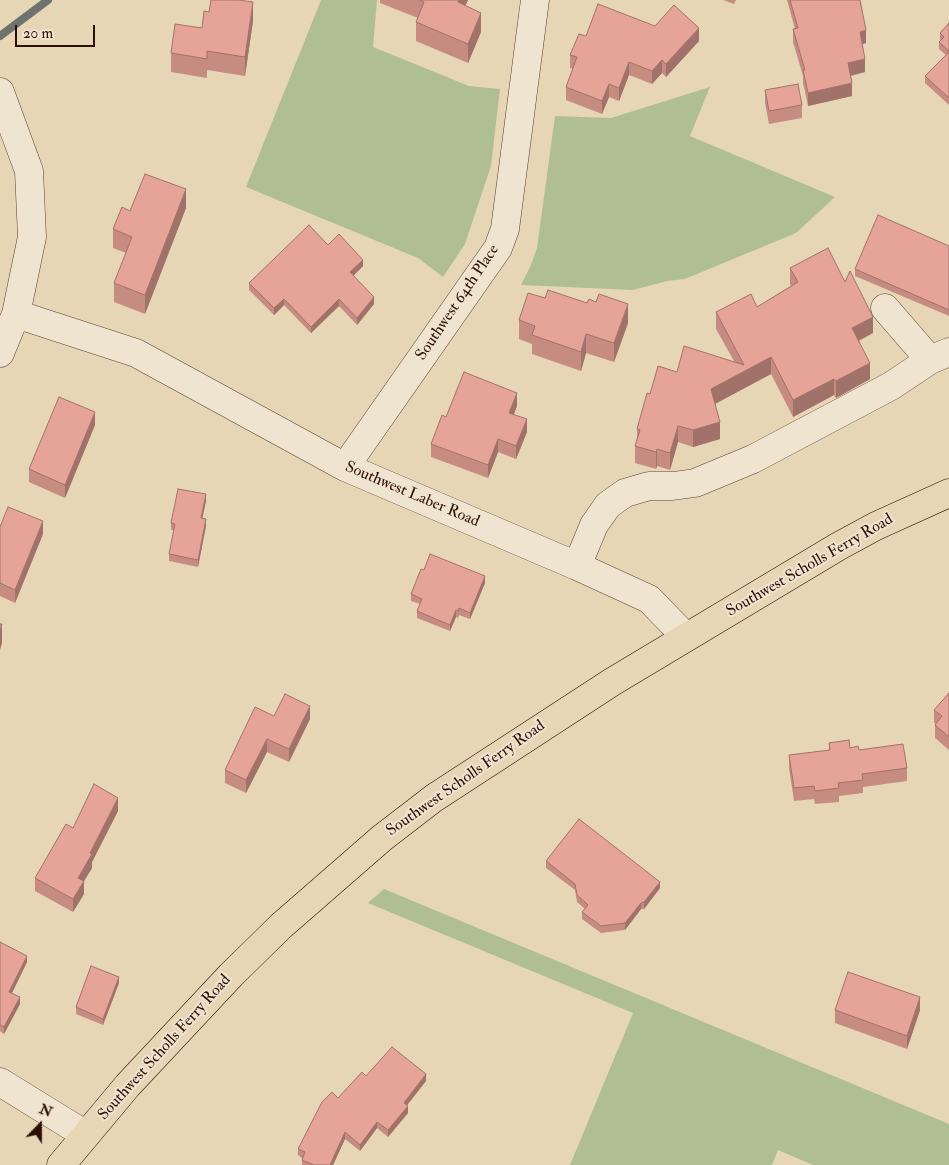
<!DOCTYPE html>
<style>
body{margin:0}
#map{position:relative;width:949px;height:1165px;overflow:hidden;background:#e7d6b6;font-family:"IM FELL Double Pica",serif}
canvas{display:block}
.north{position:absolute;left:15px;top:1100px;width:50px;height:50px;-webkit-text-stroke:4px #efe4d0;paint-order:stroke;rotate:22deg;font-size:14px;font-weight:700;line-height:20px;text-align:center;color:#2d0e03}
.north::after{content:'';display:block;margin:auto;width:18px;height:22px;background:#2d0e03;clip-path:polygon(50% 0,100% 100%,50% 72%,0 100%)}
.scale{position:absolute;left:15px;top:25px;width:80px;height:22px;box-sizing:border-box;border:2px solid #2d0e03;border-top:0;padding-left:6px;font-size:15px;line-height:18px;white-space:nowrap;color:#2d0e03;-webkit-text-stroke:4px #efe4d0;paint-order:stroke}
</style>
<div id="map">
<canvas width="949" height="1165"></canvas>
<div class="north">N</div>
<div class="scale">20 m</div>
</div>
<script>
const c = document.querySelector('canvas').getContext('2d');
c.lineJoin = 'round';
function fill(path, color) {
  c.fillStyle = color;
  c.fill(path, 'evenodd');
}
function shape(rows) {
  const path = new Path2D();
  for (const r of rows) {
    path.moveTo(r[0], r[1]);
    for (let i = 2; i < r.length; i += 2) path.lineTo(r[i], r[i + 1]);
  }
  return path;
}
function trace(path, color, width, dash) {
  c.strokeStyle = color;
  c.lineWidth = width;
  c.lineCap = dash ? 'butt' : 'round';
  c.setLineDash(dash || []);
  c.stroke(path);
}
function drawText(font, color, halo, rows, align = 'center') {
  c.font = font + ' "IM FELL Double Pica",serif';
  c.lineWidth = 4;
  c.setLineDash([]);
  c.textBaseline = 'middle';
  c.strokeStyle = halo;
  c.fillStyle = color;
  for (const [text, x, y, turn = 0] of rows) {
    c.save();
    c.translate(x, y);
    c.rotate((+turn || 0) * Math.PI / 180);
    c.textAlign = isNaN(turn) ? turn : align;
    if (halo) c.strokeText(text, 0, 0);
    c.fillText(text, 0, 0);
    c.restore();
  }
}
fill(shape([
 [321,0,377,0,373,47,469,86,500,89,491,166,465,244,443,277,418,258,246,187],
 [710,87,690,136,835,197,796,233,685,279,667,281,633,290,521,285,530,267,537,248,555,116,611,118],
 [384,889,949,1124,949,1165,813,1165,778,1150,772,1165,570,1165,633,1013,368,903]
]), '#afbf93');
trace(shape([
 [0,36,48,0]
]), '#6e736f', 8);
const minor = shape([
 [0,92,29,171,32,237,16,314,0,353],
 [885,308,930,360],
 [16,314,136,353,345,467,577,566,649,599,686,637],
 [345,467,498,248,505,229,535,0],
 [577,566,594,525,608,505,625,493,649,486,673,486,695,483,753,459,891,386,930,360,949,352],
 [0,1082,86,1135]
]);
const major = shape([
 [61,1165,128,1085,231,975,281,926,382,838,434,798,612,682,839,546,876,526,949,493]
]);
trace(minor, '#5c4030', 29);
trace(major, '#2d0e03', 29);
trace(minor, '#efe4d0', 28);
trace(major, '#e7d6b6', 28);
fill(shape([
 [380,0,468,0,465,6,481,32,468,63,416,41,416,22,418,18,380,3],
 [723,0,736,0,734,4],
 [787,0,860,0,866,43,862,44,865,72,851,76,852,96,808,106,803,83,803,76,793,42,793,29,795,29],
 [253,21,245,76,207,70,207,78,171,72,171,53,202,28],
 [949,23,949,105,925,83,925,76,946,55,939,49,939,42,941,40,940,40,940,33],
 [655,26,699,41,666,77,662,73,652,84,629,75,619,101,609,97,602,114,566,100,566,87,573,69,570,68,570,55,586,36],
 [765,90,802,105,802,118,769,124,765,103],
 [186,208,145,314,114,302,114,283,126,253,113,248,113,229,130,211],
 [328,245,363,266,353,276,374,304,357,325,339,306,311,333,284,305,274,315,249,290,249,283],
 [949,246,949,316,855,276,855,269],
 [790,268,845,282,873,333,859,341,870,379,836,398,834,395,793,417,771,374,715,404,720,439,693,447,678,442,670,470,657,466,656,469,635,463,635,446,637,442,637,429,650,394,677,372,734,361,716,329,716,312,757,307,791,286,790,284],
 [545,298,628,323,614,362,586,353,581,371,532,354,532,344,519,339,519,320],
 [517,406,514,414,527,432,516,459,498,452,488,478,431,457,431,444,446,417],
 [95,425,65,498,29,482,29,469],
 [206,501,202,518,206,526,198,567,169,561,169,554,174,530,171,530,171,523],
 [0,527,43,534,15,603,0,596],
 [424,570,485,583,470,619,459,615,458,618,456,617,450,631,417,618,417,611,420,604,411,601,411,594],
 [949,693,949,750,935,738,935,725,936,724,934,723,934,710],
 [274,716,310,719,289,762,267,752,246,793,225,783,225,770],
 [829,743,859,750,907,768,907,781,863,787,863,793,839,796,839,802,815,804,814,799,794,801,789,768,789,755,829,750],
 [118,811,92,862,92,868,84,881,84,894,73,912,35,891,35,878,73,828],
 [546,861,660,888,644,909,641,909,625,930,601,933,582,919,582,912,585,909,577,902,575,890,546,868],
 [0,942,27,962,12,993,20,1004,4,1034,0,1031],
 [119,983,103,1025,76,1014,76,1007],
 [835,1010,920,1010,907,1049,835,1023],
 [366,1076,426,1081,407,1105,408,1113,388,1137,377,1128,360,1151,345,1139,333,1165,302,1165,302,1158,298,1155,298,1149]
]), '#c68c82');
fill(shape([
 [459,0,468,0,458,21,458,2],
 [253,2,253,21,245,76,245,57],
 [481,13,481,32,468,63,468,44],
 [699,28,699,41,666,77,666,64],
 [866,30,866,43,860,45,860,32],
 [865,59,865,72,848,76,848,63],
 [662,60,662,73,652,84,652,71],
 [629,62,629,75,619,101,619,88],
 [852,83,852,96,808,106,808,93],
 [609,84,609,97,602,114,602,101],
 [186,189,186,208,145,314,145,295],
 [363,260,363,266,350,279,350,272],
 [374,297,374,304,357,325,357,318],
 [284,299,284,305,274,315,274,308],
 [339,299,339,306,311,333,311,327],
 [628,304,628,323,614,362,614,343],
 [873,317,873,333,852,344,852,328],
 [586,334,586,353,581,371,581,352],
 [771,357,771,374,711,406,711,389],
 [870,363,870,379,836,398,836,381],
 [834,379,834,395,793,417,793,400],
 [517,393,517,406,509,426,509,413],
 [95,412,95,425,65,498,65,485],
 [527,419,527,432,516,459,516,446],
 [720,422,720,439,693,447,693,430],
 [678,426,678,442,670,470,670,453],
 [498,439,498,452,488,478,488,465],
 [657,449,657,466,656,469,656,452],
 [206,494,206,501,201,525,201,518],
 [206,519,206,526,198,567,198,560],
 [43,521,43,534,15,603,15,590],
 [485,576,485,583,470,619,470,613],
 [456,610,456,617,450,631,450,625],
 [2,624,2,643,0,650,0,631],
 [310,706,310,719,289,762,289,749],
 [267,739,267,752,246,793,246,780],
 [118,798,118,811,92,862,92,868,84,881,84,894,73,912,73,899,78,878],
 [660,882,660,888,644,909,644,902],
 [641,903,641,909,625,930,625,923],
 [27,956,27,962,9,999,9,992],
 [119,977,119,983,103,1025,103,1019],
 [20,997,20,1004,4,1034,4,1027],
 [920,997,920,1010,907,1049,907,1036],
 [426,1074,426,1081,404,1109,404,1103],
 [408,1106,408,1113,388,1137,388,1130],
 [377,1122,377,1128,360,1151,360,1145],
 [345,1132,345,1139,333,1165,330,1165]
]), '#a1726a');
const building = shape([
 [211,0,238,0,253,2,245,57,207,51,207,59,171,53,175,24,202,28,204,11,209,12,211,0],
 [420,0,459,0,458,2,481,13,468,44,416,22,424,2,420,0],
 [790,0,860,0,866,30,860,32,865,59,848,63,852,83,808,93,803,70,805,70,793,29,798,28,790,0],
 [598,4,655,26,674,5,699,28,666,64,662,60,652,71,629,62,619,88,609,84,602,101,566,87,577,57,570,55,579,34,586,36,598,4],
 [949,23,949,51,939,42,944,37,940,33,949,23],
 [949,52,949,98,925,76,949,52],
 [798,84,802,105,769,111,765,90,798,84],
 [145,174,186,189,145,295,114,283,132,237,113,229,122,207,130,211,145,174],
 [878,215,949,246,949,310,855,269,878,215],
 [309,225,328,245,339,234,363,260,350,272,374,297,357,318,339,299,311,327,284,299,274,308,249,283,309,225],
 [828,248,845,282,850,271,873,317,852,328,870,363,836,381,834,379,793,400,771,357,711,389,720,422,693,430,678,426,670,453,657,449,656,452,635,446,640,430,637,429,647,393,650,394,658,366,677,372,684,346,744,365,716,312,751,294,757,307,798,282,790,268,828,248],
 [548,290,587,303,589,299,596,302,599,294,628,304,614,343,586,334,581,352,532,335,535,326,519,320,528,293,545,298,548,290],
 [464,372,517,393,509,413,527,419,516,446,498,439,488,465,431,444,442,415,446,417,464,372],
 [59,397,95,412,65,485,29,469,59,397],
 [178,489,206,494,201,518,206,519,198,560,169,554,175,524,171,523,178,489],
 [8,507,43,521,15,590,0,583,0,527,8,507],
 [430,554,485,576,470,613,459,608,458,611,456,610,450,625,417,611,422,599,411,594,421,569,424,570,430,554],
 [0,624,2,624,0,631,0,624],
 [949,693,949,737,935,725,942,716,934,710,949,693],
 [285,694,310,706,289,749,267,739,246,780,225,770,255,707,274,716,285,694],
 [849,740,850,748,858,746,859,750,903,744,907,768,862,774,863,780,838,783,839,788,815,791,814,786,794,788,789,755,830,750,829,743,849,740],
 [94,784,118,798,90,853,92,854,78,878,84,881,73,899,35,878,66,824,73,828,94,784],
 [579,819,660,882,644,902,641,903,625,923,601,926,582,912,588,905,577,895,575,884,546,861,579,819],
 [0,942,27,956,9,992,20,997,4,1027,0,1025,0,942],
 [91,966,119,977,103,1019,76,1007,91,966],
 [848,972,920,997,907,1036,835,1010,848,972],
 [392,1047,426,1074,404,1103,408,1106,388,1130,377,1122,360,1145,345,1132,330,1165,314,1165,302,1160,305,1152,298,1149,322,1102,332,1092,338,1098,362,1072,366,1076,392,1047]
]);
fill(building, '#e6a397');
trace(building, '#a1726a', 1);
drawText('16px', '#2d0e03', '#efe4d0', [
 ["Southwest 64th Place",458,303,-56],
 ["Southwest Laber Road",412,495,23],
 ["Southwest Scholls Ferry Road",810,566,-30],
 ["Southwest Scholls Ferry Road",466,779,-35],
 ["Southwest Scholls Ferry Road",165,1048,-48]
]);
</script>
